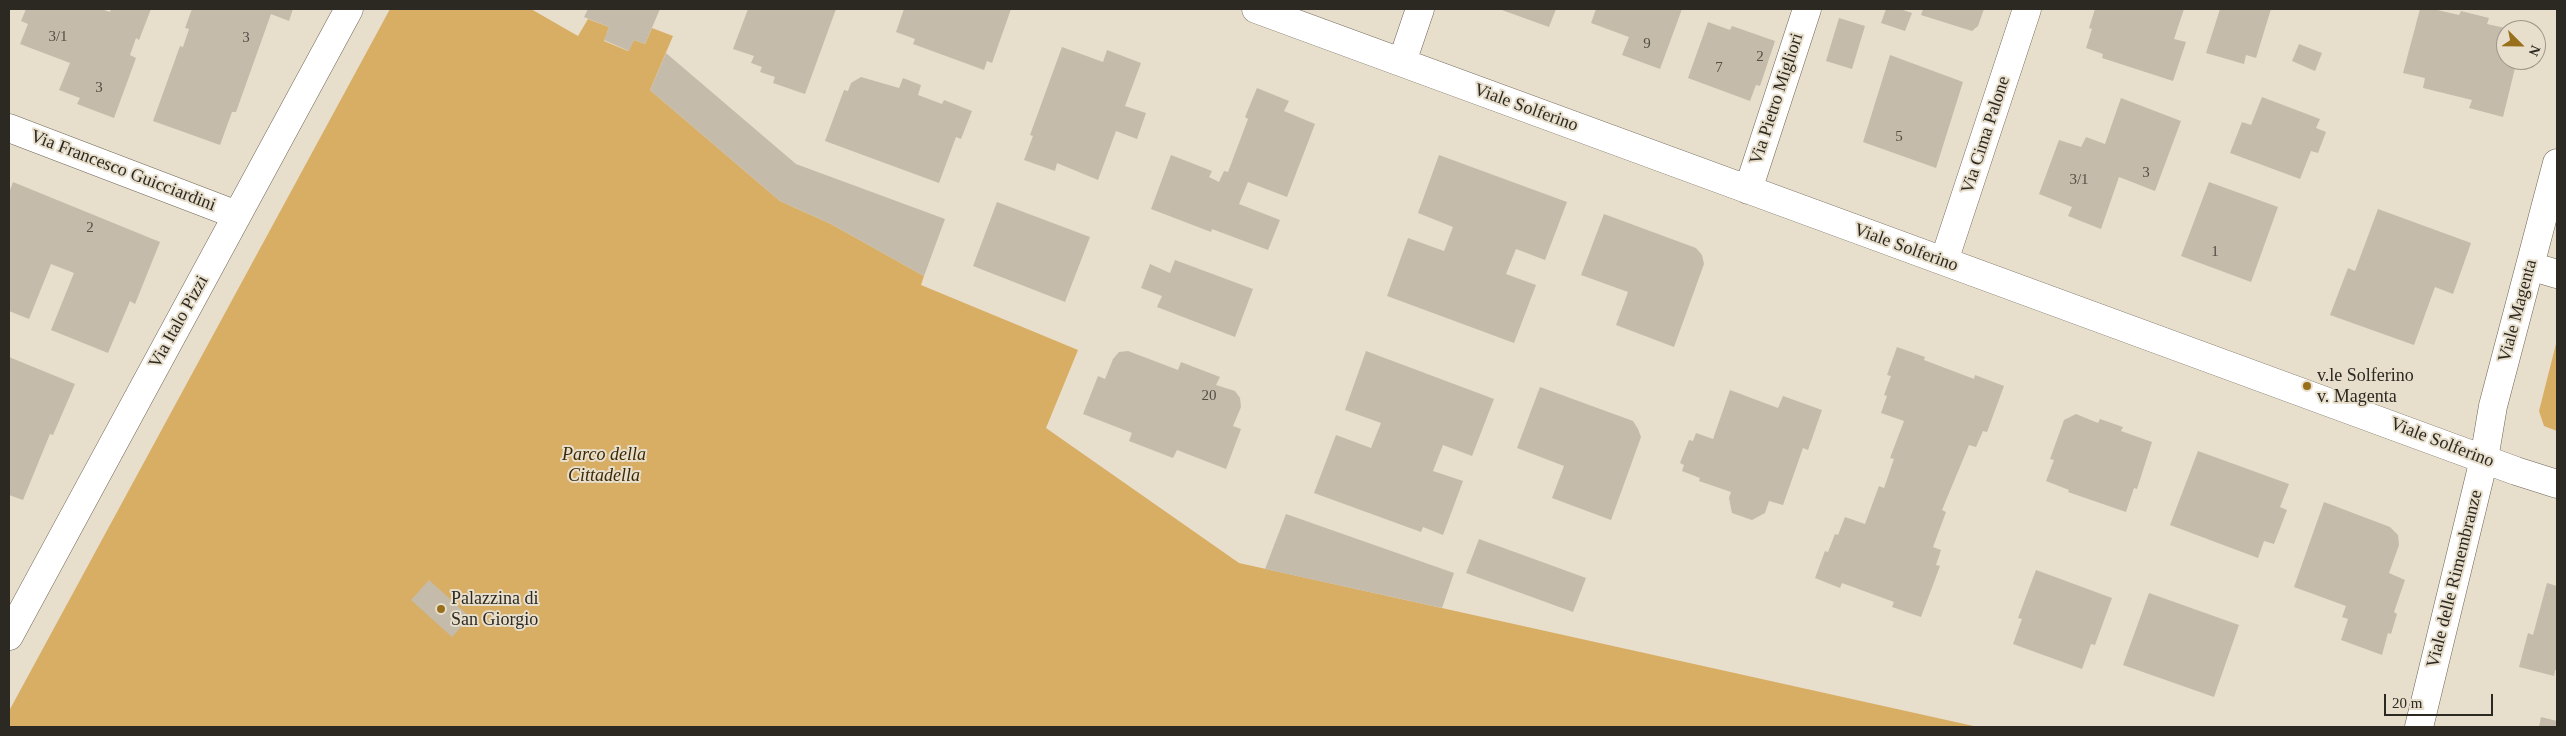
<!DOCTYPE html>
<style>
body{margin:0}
#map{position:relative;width:2566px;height:736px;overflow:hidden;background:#e8decc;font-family:Georgia,serif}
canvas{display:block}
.frame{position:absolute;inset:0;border:10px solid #2c2922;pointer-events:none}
.north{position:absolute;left:2496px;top:20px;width:50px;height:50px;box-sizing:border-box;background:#e8decc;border:1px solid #9d9688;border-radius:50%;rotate:113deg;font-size:14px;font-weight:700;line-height:20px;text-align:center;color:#2c2922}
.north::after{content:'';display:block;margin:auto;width:18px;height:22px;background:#986f1b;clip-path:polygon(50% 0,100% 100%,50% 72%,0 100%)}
.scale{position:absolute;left:2384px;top:694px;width:109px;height:22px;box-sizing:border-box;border:2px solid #2c2922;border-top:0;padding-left:6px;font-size:15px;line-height:18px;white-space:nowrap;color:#2c2922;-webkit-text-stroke:4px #e8decc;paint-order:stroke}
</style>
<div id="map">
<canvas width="2566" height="736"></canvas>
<div class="frame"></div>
<div class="north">N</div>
<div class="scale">20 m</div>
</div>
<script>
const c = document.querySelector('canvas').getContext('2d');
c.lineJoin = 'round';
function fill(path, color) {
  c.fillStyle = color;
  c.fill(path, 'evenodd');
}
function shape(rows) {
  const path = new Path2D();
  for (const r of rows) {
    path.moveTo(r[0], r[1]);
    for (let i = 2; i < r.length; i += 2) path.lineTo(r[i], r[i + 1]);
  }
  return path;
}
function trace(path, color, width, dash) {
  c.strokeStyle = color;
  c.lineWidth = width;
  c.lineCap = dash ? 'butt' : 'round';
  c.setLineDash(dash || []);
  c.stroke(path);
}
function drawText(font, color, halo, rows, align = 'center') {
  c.font = font + ' Georgia,serif';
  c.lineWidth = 4;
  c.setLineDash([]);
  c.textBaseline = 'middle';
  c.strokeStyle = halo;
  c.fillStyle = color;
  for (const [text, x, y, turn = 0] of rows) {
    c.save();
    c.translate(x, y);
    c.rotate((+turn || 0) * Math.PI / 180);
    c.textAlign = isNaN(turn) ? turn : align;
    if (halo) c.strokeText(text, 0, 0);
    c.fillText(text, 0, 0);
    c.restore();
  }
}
fill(shape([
 [390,9,531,9,578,36,588,19,609,27,604,41,628,51,634,40,645,44,652,28,673,36,650,90,780,201,831,224,924,276,921,285,1078,350,1046,428,1239,563,1978,727,9,727,9,711],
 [2557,340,2557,431,2544,426,2539,411]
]), '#d8ae64');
fill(shape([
 [26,9,101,9,110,12,111,9,151,9,139,40,136,38,130,55,136,58,114,118,77,104,80,98,59,90,70,63,20,44,28,24,21,21],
 [192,9,293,9,289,21,271,14,236,112,232,112,220,145,153,121,180,46,183,47,189,29,185,28],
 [588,9,660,9,645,44,634,40,629,51,604,40,609,27,584,17],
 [748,9,836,9,805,94,773,83,775,77,760,72,762,67,751,63,754,56,733,49],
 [904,9,1011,9,992,63,987,61,984,70,913,44,915,39,896,32],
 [1499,9,1556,9,1549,27],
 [1596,9,1682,9,1660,69,1622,55,1629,37,1591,23],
 [1886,9,1900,9,1912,13,1905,31,1881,23],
 [1923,9,1984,9,1978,26,1972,31,1921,15],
 [2095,9,2184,9,2174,39,2186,42,2173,81,2102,58,2103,54,2086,48,2092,29,2089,28],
 [2220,9,2271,9,2256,58,2246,55,2244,64,2206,53],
 [2420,9,2433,9,2459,15,2461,11,2489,18,2487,24,2510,29,2506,30,2506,60,2517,60,2503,117,2469,108,2472,100,2423,88,2425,78,2403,73],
 [1839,18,1865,26,1852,69,1826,61],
 [1708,22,1730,30,1732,26,1775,41,1760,86,1756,85,1750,101,1688,78],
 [2299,44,2322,53,2315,71,2292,61],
 [1062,47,1103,62,1107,50,1141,63,1125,106,1146,113,1137,139,1116,131,1098,180,1057,163,1055,171,1024,160,1033,136,1030,135],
 [666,53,796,164,945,219,924,276,831,224,780,201,650,90],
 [1890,55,1963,82,1936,168,1863,142],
 [861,77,899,88,903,78,921,85,918,95,942,104,944,100,972,111,961,139,956,137,939,183,825,141,844,90,848,91,851,83],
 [1257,88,1289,101,1284,111,1315,124,1287,197,1248,182,1239,204,1280,220,1268,250,1212,229,1211,232,1151,209,1171,155,1212,171,1209,177,1219,182,1224,171,1228,172,1248,119,1245,117],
 [2262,97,2320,119,2316,128,2326,132,2318,153,2311,151,2300,179,2230,153,2242,122,2251,125],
 [2121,98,2181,121,2155,191,2119,177,2101,229,2068,216,2072,207,2039,194,2059,140,2081,147,2086,137,2105,144],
 [1439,155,1567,202,1545,260,1516,249,1506,274,1536,285,1514,343,1387,296,1408,238,1444,251,1453,227,1418,213],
 [13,182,160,242,135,304,130,301,108,353,51,330,74,273,51,264,29,319,9,311,9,193],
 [2209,182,2278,207,2251,282,2181,256],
 [997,202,1090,237,1065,302,973,266],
 [2378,209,2471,243,2453,294,2435,287,2414,345,2330,315,2348,268,2355,271],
 [1604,214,1696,248,1702,255,1704,264,1674,347,1616,325,1628,292,1581,275],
 [1175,260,1253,289,1235,337,1157,307,1162,296,1141,288,1150,264,1170,273],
 [1897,347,1925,357,1924,360,1974,379,1975,375,2004,386,1987,432,1983,431,1976,447,1969,445,1942,510,1946,512,1933,547,1941,550,1936,565,1940,566,1921,617,1892,607,1894,602,1842,583,1840,588,1815,578,1825,551,1828,552,1835,534,1838,535,1845,517,1865,524,1879,486,1884,488,1894,459,1890,458,1904,421,1881,413,1887,396,1884,395,1891,376,1887,375],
 [1128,351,1178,370,1181,362,1220,377,1216,385,1235,391,1240,398,1241,407,1233,426,1241,429,1226,469,1177,450,1173,458,1129,441,1132,433,1083,414,1098,376,1105,379,1113,359,1119,352],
 [1366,351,1494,399,1472,456,1443,445,1433,471,1463,481,1443,535,1423,527,1421,532,1314,493,1336,435,1371,448,1381,423,1345,410],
 [9,357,75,384,53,435,50,434,23,500,9,495],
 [1540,387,1633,421,1638,429,1641,437,1611,520,1552,498,1564,466,1517,448],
 [1730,390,1778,408,1783,396,1822,410,1808,450,1803,448,1783,505,1769,501,1765,513,1752,520,1732,513,1729,498,1731,492,1699,481,1700,478,1682,471,1684,465,1680,463,1689,440,1693,441,1696,433,1713,439],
 [2076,414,2098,423,2100,419,2123,427,2121,431,2152,442,2137,489,2134,488,2126,512,2068,492,2069,490,2046,481,2054,460,2050,459,2064,420],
 [2198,451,2289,484,2280,507,2287,510,2274,544,2264,541,2258,558,2170,525],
 [2324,502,2390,527,2398,535,2399,545,2389,573,2405,580,2394,612,2397,614,2391,634,2388,633,2382,655,2341,640,2348,619,2342,617,2346,606,2294,587],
 [1286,514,1454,573,1442,608,1265,569],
 [1479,539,1586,578,1573,612,1466,573],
 [2036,570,2112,598,2095,645,2091,644,2082,669,2013,644,2022,619,2018,618],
 [429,580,470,617,452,637,411,600],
 [2547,583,2557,586,2557,670,2555,670,2554,676,2519,667,2528,633,2533,635],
 [2149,593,2239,625,2214,697,2123,665],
 [2541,717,2557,721,2557,727,2539,727]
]), '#c5bbaa');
const street = shape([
 [1256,9,2516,471,2557,484],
 [1402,62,1420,9],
 [9,128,237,215],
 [1748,190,1807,9],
 [1944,261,2027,9],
 [2530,266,2557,274],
 [9,636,349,9],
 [2419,727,2484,459,2493,406,2557,163]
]);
trace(street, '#6e6556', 29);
trace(street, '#fff', 28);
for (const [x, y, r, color] of [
 [2307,386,5,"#986f1b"],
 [441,609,5,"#986f1b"]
]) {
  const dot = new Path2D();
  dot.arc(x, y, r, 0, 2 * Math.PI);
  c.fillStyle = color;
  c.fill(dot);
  trace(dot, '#e8decc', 2);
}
drawText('15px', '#524e44', null, [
 ["3/1",58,37],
 ["3",246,38],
 ["9",1647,44],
 ["2",1760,57],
 ["7",1719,68],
 ["3",99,88],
 ["5",1899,137],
 ["3",2146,173],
 ["3/1",2079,180],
 ["2",90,228],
 ["1",2215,252],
 ["20",1209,396]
]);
drawText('18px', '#2c2922', '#e8decc', [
 ["Via Pietro Migliori",1777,99,-72],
 ["Viale Solferino",1526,108,20],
 ["Via Cima Palone",1986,135,-72],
 ["Via Francesco Guicciardini",123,171,21],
 ["Viale Solferino",1906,248,20],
 ["Viale Magenta",2518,311,-75],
 ["Via Italo Pizzi",179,322,-61],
 ["Viale Solferino",2442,443,21],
 ["Viale delle Rimembranze",2455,579,-76]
]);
drawText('18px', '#2c2922', '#e8decc', [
 ["v.le Solferino",2317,376],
 ["v. Magenta",2317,397],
 ["Palazzina di",451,599],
 ["San Giorgio",451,620]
], 'left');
drawText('italic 18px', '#3c2903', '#e8decc', [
 ["Parco della",604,455],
 ["Cittadella",604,476]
]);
</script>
